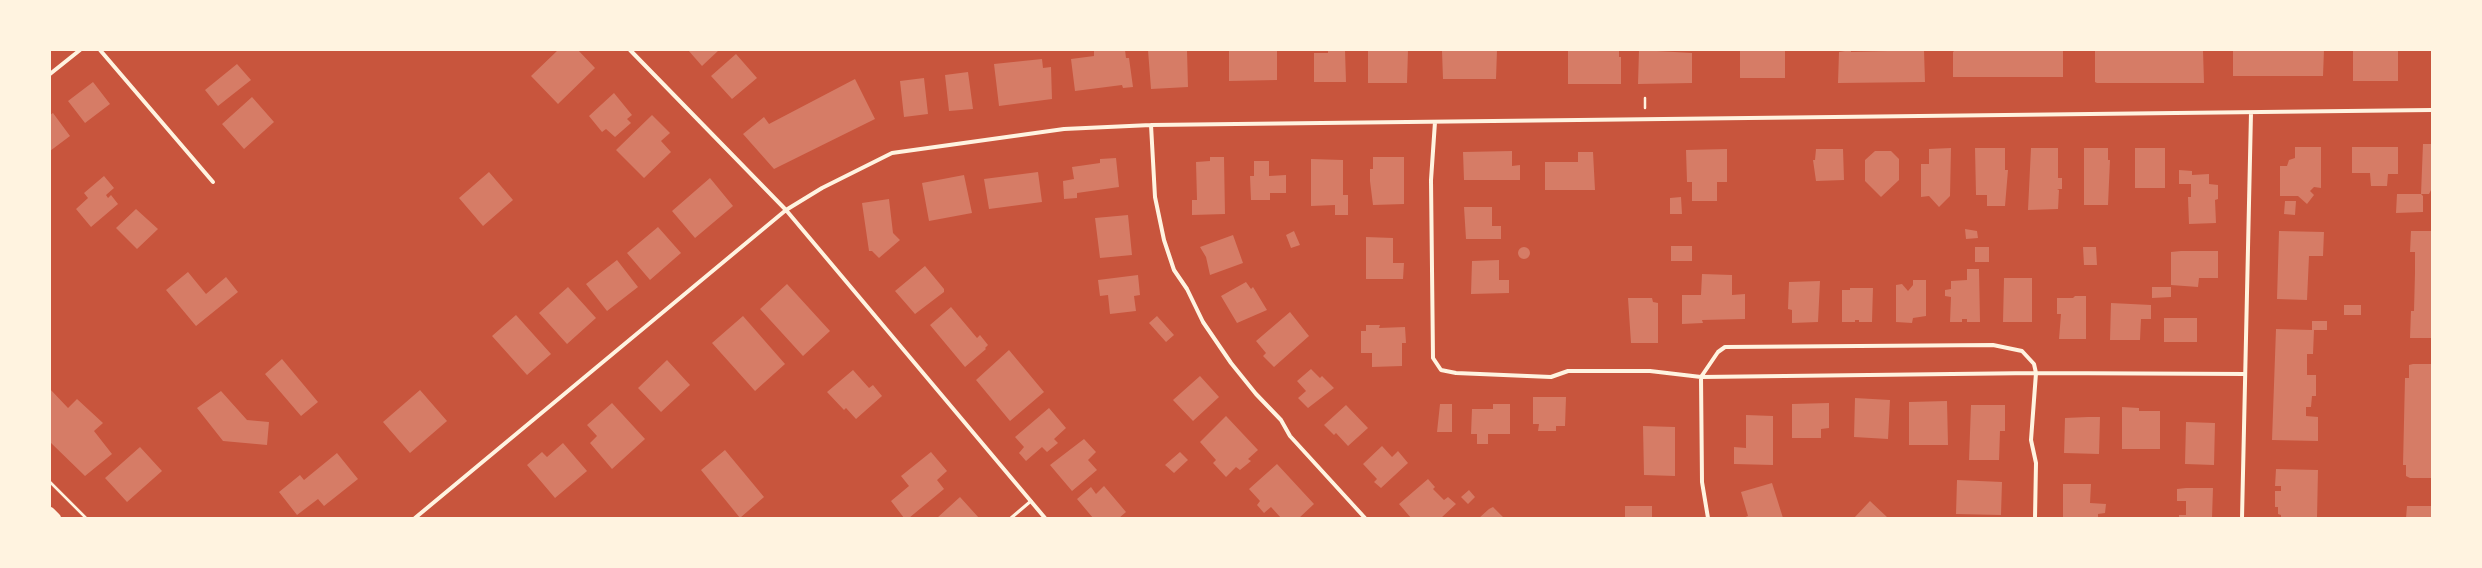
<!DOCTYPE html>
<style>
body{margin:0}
#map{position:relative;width:2482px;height:568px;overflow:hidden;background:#c8553d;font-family:"IBM Plex Sans",sans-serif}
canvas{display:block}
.frame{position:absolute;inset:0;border:51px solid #fff3e0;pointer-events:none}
</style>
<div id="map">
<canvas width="2482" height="568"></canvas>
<div class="frame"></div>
</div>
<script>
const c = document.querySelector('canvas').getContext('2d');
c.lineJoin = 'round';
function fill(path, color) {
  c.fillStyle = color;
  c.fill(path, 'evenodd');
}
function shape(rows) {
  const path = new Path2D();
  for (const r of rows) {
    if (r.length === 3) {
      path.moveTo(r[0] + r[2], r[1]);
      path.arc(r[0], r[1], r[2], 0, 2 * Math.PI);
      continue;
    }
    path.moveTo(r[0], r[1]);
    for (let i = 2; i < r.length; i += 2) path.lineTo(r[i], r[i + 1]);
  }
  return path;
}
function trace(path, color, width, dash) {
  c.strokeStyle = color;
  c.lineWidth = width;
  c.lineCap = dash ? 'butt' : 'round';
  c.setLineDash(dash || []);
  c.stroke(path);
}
fill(shape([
 [558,50,578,50,595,68,558,104,531,76],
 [688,50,719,50,702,66],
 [1094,50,1125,50,1126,58,1129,58,1133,87,1123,88,1122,85,1075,91,1071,59,1094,56],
 [1148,50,1187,50,1188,87,1151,89],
 [1229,50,1277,50,1277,80,1229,81],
 [1328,50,1345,50,1346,82,1314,82,1314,53,1328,53],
 [1368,50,1408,50,1407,83,1368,83],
 [1497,50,1496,79,1443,79,1442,51],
 [1594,50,1619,50,1619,57,1621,57,1621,84,1568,84,1568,51],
 [1639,50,1692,53,1692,83,1638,84],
 [1740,50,1785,50,1785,78,1740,78],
 [1851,50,1851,52,1924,50,1925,82,1838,83,1839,52],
 [1955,50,2063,50,2063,77,1953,77,1953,52],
 [2095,50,2203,50,2204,83,2097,83,2095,82],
 [2233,50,2324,50,2323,76,2233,76],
 [2353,50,2398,50,2398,81,2353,81],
 [736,54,757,78,732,99,711,76],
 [1042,59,1043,68,1051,67,1052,99,999,106,994,64],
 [237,64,251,80,218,106,205,90],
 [968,72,973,109,949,111,945,75],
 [924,78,928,114,904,117,900,81],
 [855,79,875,119,774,169,743,134,764,117,769,124],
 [93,82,110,104,85,123,68,101],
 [614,93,632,115,627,119,631,123,615,137,606,129,602,132,589,116],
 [252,97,274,122,244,149,222,124],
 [53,113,70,136,50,151,50,115],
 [652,115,670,133,661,141,671,152,644,178,616,150],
 [2423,144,2432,144,2432,188,2429,194,2421,194],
 [2295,147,2321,147,2321,188,2314,187,2310,191,2314,195,2307,204,2298,196,2280,196,2280,166,2287,166,2289,160,2295,158],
 [2352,147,2398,147,2398,174,2388,174,2387,186,2371,186,2370,173,2352,173],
 [1951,148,1950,196,1939,207,1929,196,1921,197,1921,164,1929,164,1929,149],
 [1975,148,2005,148,2005,170,2008,170,2005,206,1987,206,1987,195,1976,195],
 [2031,148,2058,148,2058,178,2062,178,2062,189,2057,189,2059,190,2058,209,2028,210],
 [2084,148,2108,148,2108,160,2110,160,2108,205,2084,205],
 [2135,148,2165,148,2165,188,2135,188],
 [1727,149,1727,182,1717,182,1717,201,1692,201,1692,182,1687,182,1686,150],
 [1816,149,1843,149,1844,180,1816,181,1813,160,1815,160],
 [1512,151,1512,166,1520,165,1520,180,1464,180,1463,152],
 [1875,151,1891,151,1899,159,1899,180,1881,197,1865,181,1865,160],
 [1578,152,1593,152,1595,190,1545,190,1545,162,1578,162],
 [1210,157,1224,157,1225,214,1192,215,1192,200,1197,200,1196,162,1210,161],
 [1373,157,1404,157,1404,204,1373,205,1370,181,1370,169,1373,169],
 [1116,158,1119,187,1077,193,1077,198,1064,199,1063,181,1074,179,1072,167,1100,163,1100,159],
 [1311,159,1343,160,1343,195,1348,195,1348,215,1335,215,1335,205,1311,206],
 [1254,161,1269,161,1269,176,1286,175,1286,193,1270,193,1270,200,1251,200,1250,176,1254,176],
 [2179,170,2192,171,2192,175,2209,174,2209,184,2218,185,2218,199,2215,200,2216,223,2189,224,2188,197,2191,197,2191,184,2179,184],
 [489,172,513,200,483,226,459,198],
 [1038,172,1042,202,989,209,984,179],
 [964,175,972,213,929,221,922,183],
 [104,176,114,188,106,195,108,198,111,195,118,204,91,227,76,209,88,198,84,193],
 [710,178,733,206,695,238,672,211],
 [2397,194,2421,194,2423,196,2423,212,2396,213],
 [1681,197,1682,214,1670,214,1670,198],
 [889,199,893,233,900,240,879,258,872,251,869,251,862,203],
 [2285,201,2296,201,2295,215,2284,214],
 [1464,207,1492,207,1492,226,1501,226,1501,239,1466,239],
 [136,209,158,229,137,249,116,228],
 [1128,215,1132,255,1100,258,1095,218],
 [658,227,681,253,650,280,627,253],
 [1965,229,1977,231,1978,238,1966,239],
 [1294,231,1300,245,1291,248,1286,235],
 [2279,231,2324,232,2323,256,2309,256,2307,300,2277,299],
 [2411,231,2432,231,2432,338,2410,338,2411,311,2414,311,2415,273,2415,252,2410,252],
 [1233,235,1243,263,1210,275,1206,257,1200,247],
 [1366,237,1393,238,1393,263,1404,263,1403,279,1366,279],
 [1671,246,1692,246,1692,261,1671,261],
 [1975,247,1989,247,1989,262,1975,262],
 [2083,247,2096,247,2097,265,2084,265],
 [1524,253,6],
 [2181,251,2218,251,2218,278,2199,278,2198,287,2171,285,2171,252],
 [617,260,638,287,607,311,586,284],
 [1499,260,1499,280,1509,280,1509,293,1471,294,1472,261],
 [925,266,944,289,944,292,915,314,895,291],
 [1967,269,1979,269,1980,322,1967,322,1967,319,1962,319,1962,322,1950,322,1951,297,1945,296,1945,290,1951,289,1951,281,1967,280],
 [188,272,206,294,226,277,238,292,196,326,166,290],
 [1702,274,1732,275,1732,295,1745,294,1745,319,1702,320,1703,323,1682,324,1682,295,1701,295],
 [1138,275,1140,295,1134,296,1136,311,1110,314,1108,295,1100,296,1098,280],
 [2004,278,2032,278,2032,322,2003,322],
 [1913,280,1926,280,1926,316,1913,318,1912,323,1896,322,1896,285,1902,284,1908,291,1913,285],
 [1820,281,1818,322,1792,323,1792,310,1788,309,1789,282],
 [1246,282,1251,289,1253,287,1267,310,1237,323,1221,296],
 [787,284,830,331,803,356,760,309],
 [568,287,596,318,567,344,539,313],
 [2152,287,2171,287,2171,297,2152,298],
 [1850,288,1873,288,1872,322,1859,322,1859,320,1855,320,1855,322,1842,322,1842,290,1850,290],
 [2075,296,2086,296,2086,339,2059,339,2061,314,2057,314,2057,298,2073,298],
 [1628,298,1652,298,1653,302,1658,303,1658,343,1631,343],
 [2111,303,2151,305,2151,319,2141,319,2140,340,2110,340],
 [2344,305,2361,305,2361,315,2344,315],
 [951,307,977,338,980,335,988,345,985,348,986,349,965,367,930,325],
 [1290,312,1309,336,1274,367,1263,356,1266,353,1256,341],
 [516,315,551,354,527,375,492,336],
 [743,316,785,364,755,391,712,343],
 [1157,316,1174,335,1166,342,1149,323],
 [2164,318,2197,318,2197,342,2164,342],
 [2312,321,2327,321,2327,330,2314,330,2313,354,2307,354,2307,375,2316,375,2316,396,2312,396,2311,407,2306,407,2306,416,2318,417,2318,441,2272,440,2276,329,2312,330],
 [1366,325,1380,325,1379,328,1405,327,1406,343,1402,343,1402,366,1372,367,1372,353,1361,353,1361,331,1366,331],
 [1009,350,1044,392,1010,421,976,380],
 [282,359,318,402,301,416,265,374],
 [667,360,690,385,661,412,638,388],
 [2413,364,2432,364,2432,478,2410,478,2406,476,2406,465,2403,465,2405,378,2409,378,2409,365],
 [1311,369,1320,378,1322,376,1334,388,1308,408,1298,398,1306,391,1297,381],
 [853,370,869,388,873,385,882,396,856,419,846,408,844,410,827,392],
 [1200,376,1219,397,1193,421,1173,400],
 [50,389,68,408,77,399,103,423,94,431,112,454,85,476,50,442],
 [420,390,447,421,410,453,383,422],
 [221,391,247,420,269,422,267,445,223,441,197,408],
 [1533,397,1566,397,1565,426,1556,426,1556,431,1538,431,1539,424,1533,424],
 [1855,398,1890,400,1888,439,1854,437],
 [1947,401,1948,445,1909,445,1909,402],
 [612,403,645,439,612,469,590,443,597,436,587,425],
 [1829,403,1829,428,1821,429,1821,438,1792,438,1792,404],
 [1440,404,1452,404,1452,432,1437,432],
 [1493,404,1510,404,1510,434,1488,434,1488,444,1477,444,1477,434,1471,434,1472,409,1493,409],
 [1346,405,1368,428,1348,446,1336,433,1334,435,1324,425],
 [1971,405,2005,405,2005,431,2000,431,1999,460,1969,460],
 [2122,407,2139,408,2139,411,2160,411,2160,449,2122,449],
 [1049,408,1066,428,1054,439,1058,443,1047,452,1042,447,1026,461,1019,453,1024,447,1015,437],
 [1746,415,1773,416,1773,465,1734,464,1734,447,1746,448],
 [1226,416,1258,450,1248,459,1251,461,1240,470,1236,467,1226,477,1213,463,1216,460,1200,442],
 [2088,417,2100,417,2099,454,2064,453,2065,418],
 [2186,422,2215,423,2214,465,2185,464],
 [1643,426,1675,427,1675,476,1644,475],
 [1084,439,1096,452,1088,460,1097,470,1072,491,1050,465],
 [563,443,587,471,555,498,527,465,542,452,547,457],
 [1382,446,1392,457,1398,451,1408,463,1381,488,1374,482,1377,479,1363,464],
 [140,447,162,471,127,502,105,478],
 [725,450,764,497,740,518,701,470],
 [931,452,947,471,937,480,944,489,909,518,904,518,891,501,909,486,901,476],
 [1180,452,1188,460,1174,473,1165,465],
 [337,453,358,479,324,506,318,499,297,515,279,492,300,475,304,480],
 [1277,464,1314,504,1299,518,1281,518,1271,507,1264,513,1257,505,1260,501,1249,489],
 [2276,469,2318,470,2317,518,2281,518,2281,515,2278,514,2278,507,2275,507,2275,491,2281,491,2281,486,2275,486],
 [1428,479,1435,487,1433,489,1444,500,1448,497,1456,504,1441,518,1411,518,1399,504],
 [1957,480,2002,482,2001,515,1956,514],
 [1772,483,1783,518,1743,518,1748,516,1741,492],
 [2063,484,2091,484,2090,503,2106,504,2105,513,2098,514,2098,518,2063,518],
 [1104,486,1126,512,1119,518,1093,518,1077,499,1091,487,1096,494],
 [2186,488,2213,488,2212,518,2179,518,2179,515,2186,515,2186,501,2177,501,2177,489],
 [1469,490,1475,497,1468,504,1461,497],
 [960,497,979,518,937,518],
 [1870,501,1888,518,1854,518],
 [1625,506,1652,506,1652,518,1625,518],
 [2407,506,2432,506,2432,518,2406,518],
 [1493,507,1504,518,1479,518,1489,509]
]), '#d67c66');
trace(shape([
 [1645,108,1645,98],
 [50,482,86,518]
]), '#fff3e0', 2.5);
trace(shape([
 [1011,518,1031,501]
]), '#fff3e0', 3);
trace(shape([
 [100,50,213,182],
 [630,50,786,210,1045,518],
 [50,74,80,50],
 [1435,122,1431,180,1433,358,1441,370,1456,373,1551,377,1568,371,1650,371,1701,377,2036,373,2245,374],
 [1151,125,1155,197,1164,240,1174,270,1187,289,1203,322,1231,363,1256,394,1281,420,1290,436,1365,518],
 [1701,377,1718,352,1725,347,1993,345,2022,351,2034,364,2036,373,2031,440,2036,463,2035,518],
 [1701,377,1702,482,1708,518],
 [415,518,786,210,822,188,892,153,1064,129,1151,125,2432,110],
 [2242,518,2251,113]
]), '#fff3e0', 4);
trace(shape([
 [50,512,56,518]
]), '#fff3e0', 10);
</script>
